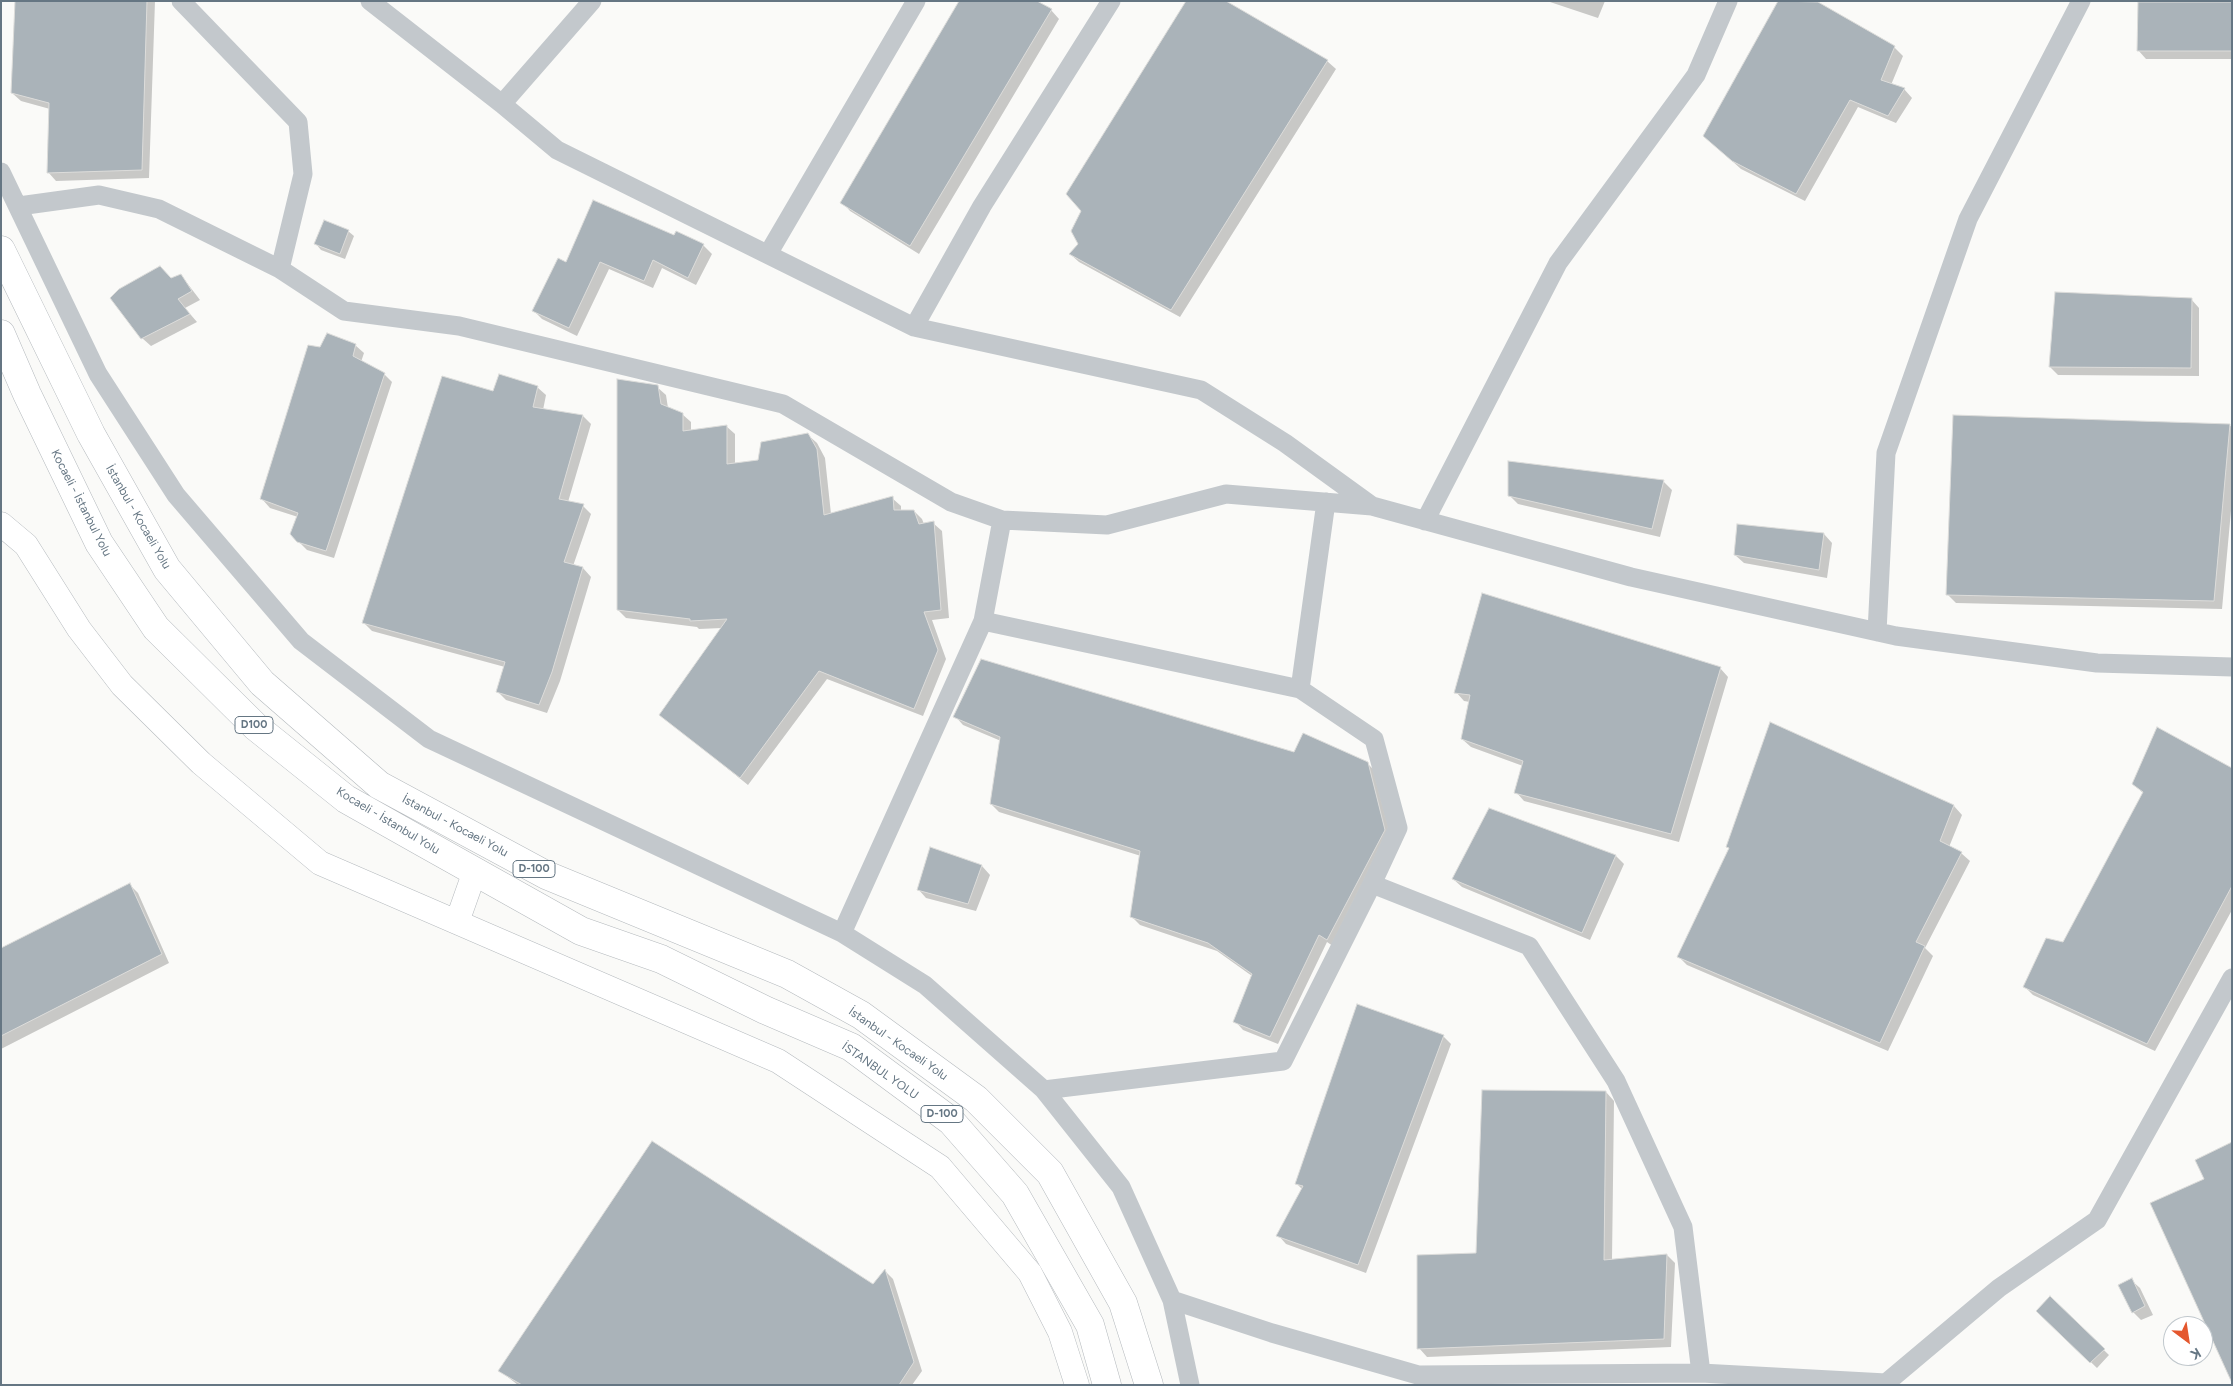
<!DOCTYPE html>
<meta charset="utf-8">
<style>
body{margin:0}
#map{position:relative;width:2233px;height:1386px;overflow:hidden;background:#fafaf8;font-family:Figtree,sans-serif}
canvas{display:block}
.frame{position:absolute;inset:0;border:2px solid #657683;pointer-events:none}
.north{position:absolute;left:2163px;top:1316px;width:50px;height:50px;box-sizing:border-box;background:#fff;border:1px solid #c1c8cd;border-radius:50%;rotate:149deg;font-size:14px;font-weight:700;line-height:20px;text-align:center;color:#657683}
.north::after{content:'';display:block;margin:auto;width:18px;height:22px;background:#e4572e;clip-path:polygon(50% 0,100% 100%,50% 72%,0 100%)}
</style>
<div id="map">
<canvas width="2233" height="1386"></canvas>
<div class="frame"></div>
<div class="north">K</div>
</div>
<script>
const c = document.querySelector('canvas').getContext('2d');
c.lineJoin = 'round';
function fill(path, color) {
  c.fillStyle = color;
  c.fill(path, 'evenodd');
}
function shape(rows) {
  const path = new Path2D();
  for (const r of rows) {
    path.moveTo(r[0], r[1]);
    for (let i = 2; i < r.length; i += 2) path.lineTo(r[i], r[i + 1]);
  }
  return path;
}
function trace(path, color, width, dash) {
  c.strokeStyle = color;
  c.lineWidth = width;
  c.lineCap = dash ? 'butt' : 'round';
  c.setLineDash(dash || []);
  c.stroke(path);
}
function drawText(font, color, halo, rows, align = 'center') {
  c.font = font + ' Figtree,sans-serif';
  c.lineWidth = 5;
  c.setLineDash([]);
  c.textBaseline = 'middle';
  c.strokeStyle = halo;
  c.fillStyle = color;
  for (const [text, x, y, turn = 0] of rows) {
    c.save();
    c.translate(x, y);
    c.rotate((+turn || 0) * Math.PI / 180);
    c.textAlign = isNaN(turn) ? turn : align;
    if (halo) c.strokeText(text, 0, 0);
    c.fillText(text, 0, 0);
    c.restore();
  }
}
fill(shape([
 [16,1,155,1,149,178,56,181,48,172,50,109,21,101,12,93],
 [1547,1,1605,1,1598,18],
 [1779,1,1818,3,1894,47,1903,56,1891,85,1904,89,1912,98,1896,123,1858,107,1805,201,1741,169,1713,144],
 [2232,3,2232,59,2146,59,2138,50],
 [1051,10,1059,19,919,254,850,211,842,202],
 [1327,61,1336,69,1180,317,1079,262,1070,254,1079,244],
 [348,231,354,236,345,259,321,250,316,244],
 [677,232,703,245,712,254,696,285,662,268,653,288,609,269,577,336,542,319,534,311,567,263,674,237],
 [181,275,200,300,185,308,197,322,151,346,142,338,171,279],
 [2191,299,2199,308,2199,376,2058,375,2050,367],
 [355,345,364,353,361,362,384,374,392,382,334,558,307,550,291,534,298,517,270,508,262,499,320,348],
 [537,387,546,395,543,410,583,416,591,424,568,502,583,506,591,514,573,566,583,568,591,577,560,681,547,713,506,700,498,692,505,667,372,631,364,623,493,392],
 [657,387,666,395,668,408,682,414,691,422,691,431,726,426,735,434,735,464,759,461,808,435,817,443,825,458,831,514,892,498,901,506,901,511,914,511,922,519,924,524,933,523,942,531,949,618,932,620,946,659,923,716,827,679,748,785,661,715,722,628,699,629,697,627,626,618,618,610],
 [2229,425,2232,427,2232,500,2222,609,1956,603,1948,595],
 [1663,481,1672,490,1660,537,1518,504,1509,495],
 [1824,534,1832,543,1827,578,1744,563,1735,555],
 [1720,668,1728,677,1679,842,1524,801,1516,792,1523,766,1471,747,1462,739,1470,702,1464,701,1456,692],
 [955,716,1295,753,1367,763,1376,772,1393,839,1336,948,1327,942,1278,1044,1243,1030,1235,1021,1252,976,1217,951,1140,925,1132,917,1141,856,999,812,991,804,1001,741,963,725],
 [1771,723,1954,806,1962,815,1949,847,1961,853,1970,861,1925,948,1933,956,1888,1051,1687,965,1678,956,1730,849,1728,847],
 [2232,769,2232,910,2155,1051,2033,995,2024,986,2063,943,2143,793,2133,784],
 [1616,856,1624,864,1590,940,1462,887,1453,879],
 [982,866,990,875,976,911,926,898,918,889],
 [130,885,138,893,169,963,1,1049,1,949],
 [1443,1036,1451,1044,1366,1273,1286,1244,1278,1235,1303,1190,1296,1183],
 [1606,1092,1614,1101,1612,1260,1667,1255,1675,1263,1671,1347,1427,1357,1419,1348,1477,1255],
 [885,1271,893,1279,922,1371,912,1385,518,1385,500,1371,873,1285],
 [2131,1280,2140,1288,2153,1315,2141,1320,2133,1312],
 [2050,1298,2109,1355,2097,1368,2038,1311]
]), '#0003');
const building = shape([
 [15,1,147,1,142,170,47,173,49,103,11,93,15,1],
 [959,1,1037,1,1052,9,910,246,840,203,959,1],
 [1186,1,1226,1,1328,60,1171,310,1069,254,1078,244,1071,231,1081,211,1066,194,1186,1],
 [1778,1,1818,2,1895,46,1881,80,1905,88,1888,116,1850,100,1796,194,1732,161,1703,136,1778,1],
 [2138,2,2232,2,2232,51,2137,51,2138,2],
 [593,200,674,235,676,231,704,244,688,278,653,260,644,281,600,262,569,328,532,311,558,258,566,262,593,200],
 [324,220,349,230,340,254,314,244,324,220],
 [160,266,171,278,181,274,192,291,178,299,190,314,141,339,110,298,119,289,160,266],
 [2055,292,2192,298,2191,368,2049,367,2055,292],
 [327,333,356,344,353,356,385,373,326,551,297,542,290,534,298,513,260,499,308,345,320,347,327,333],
 [499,374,538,386,533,407,583,415,559,499,584,504,564,562,583,567,552,672,539,705,496,692,505,662,362,623,442,376,493,391,499,374],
 [617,379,658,385,661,404,683,413,683,431,727,425,727,464,758,460,761,442,808,433,817,449,824,515,893,496,894,510,914,510,919,524,934,521,941,610,924,612,938,650,914,709,819,671,740,778,659,715,727,619,690,621,690,619,617,610,617,379],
 [1953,415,2230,424,2214,601,1946,595,1953,415],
 [1508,461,1664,480,1652,529,1508,496,1508,461],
 [1737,524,1824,533,1819,570,1734,555,1737,524],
 [1482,593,1721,667,1671,834,1514,793,1523,761,1461,739,1470,695,1454,693,1482,593],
 [981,659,1294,752,1303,733,1368,762,1385,830,1327,940,1319,935,1270,1037,1233,1022,1252,974,1208,943,1130,917,1140,851,990,804,1000,737,953,717,981,659],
 [1770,722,1954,805,1940,841,1962,852,1916,942,1925,946,1880,1043,1677,957,1729,848,1726,847,1770,722],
 [2157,727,2232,768,2232,886,2147,1044,2023,987,2046,938,2063,942,2143,792,2132,784,2157,727],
 [1489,808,1616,855,1582,933,1452,879,1489,808],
 [930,847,982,865,968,904,917,890,930,847],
 [130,883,162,954,1,1036,1,948,130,883],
 [1357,1004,1444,1035,1358,1265,1276,1236,1303,1186,1295,1184,1357,1004],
 [1482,1090,1606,1091,1604,1260,1667,1254,1664,1339,1417,1349,1417,1255,1476,1253,1482,1090],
 [652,1141,873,1284,885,1269,914,1362,899,1385,522,1385,498,1371,652,1141],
 [2232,1142,2232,1383,2150,1203,2204,1179,2195,1160,2232,1142],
 [2132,1278,2145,1306,2132,1313,2118,1285,2132,1278],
 [2050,1296,2105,1349,2090,1363,2036,1311,2050,1296]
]);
fill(building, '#aab3b9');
trace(building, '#dcdcda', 1);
const major = shape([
 [1,524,26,545,79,629,122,685,201,763,320,863,778,1061,940,1167,1030,1273,1060,1332,1077,1385],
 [457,922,475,871]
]);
const highway = shape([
 [1,250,91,434,167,569,262,683,379,785,546,875,787,974,861,1015,976,1099,1050,1173,1123,1303,1149,1385],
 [1,334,27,394,99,543,156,628,256,727,346,799,424,843,581,931,661,959,765,1010,851,1047,951,1121,1015,1194,1090,1325,1107,1385]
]);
trace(major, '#b5babe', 25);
trace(highway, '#b4b9bd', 29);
trace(shape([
 [181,1,298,122,303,174,280,269],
 [370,1,502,104,557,150,914,327,1201,390,1285,443,1372,506,1631,577,1896,636,2097,663,2232,667],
 [502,104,592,1],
 [1,172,98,374,176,495,301,641,429,739,842,933,925,985,1044,1090,1121,1187,1172,1300,1190,1385],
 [19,206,99,195,159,209,280,269,344,311,459,326,783,404,951,502,1002,520,1107,525,1226,494,1372,506],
 [768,254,916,1],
 [914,327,982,206,1111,1],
 [1326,502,1300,689,1374,739,1398,828,1372,884,1529,946,1616,1081,1683,1227,1701,1373],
 [1425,521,1558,263,1696,75,1728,1],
 [983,621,1300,689],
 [1877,632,1886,453,1968,219,2081,1],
 [842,933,983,621,1002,520],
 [1044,1090,1283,1061,1372,884],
 [1172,1300,1272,1333,1418,1375,1701,1373,1886,1383,1999,1288,2097,1220,2232,978]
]), '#c3c8cc', 19);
trace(major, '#fff', 24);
trace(highway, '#fff', 28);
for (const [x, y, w] of [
 [254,725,38],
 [534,869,42],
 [942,1114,42]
]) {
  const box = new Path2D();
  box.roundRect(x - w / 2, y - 8.5, w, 17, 4);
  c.fillStyle = '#fff';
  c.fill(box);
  trace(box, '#657683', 1);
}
drawText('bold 11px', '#657683', null, [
 ["D100",254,725],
 ["D-100",534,869],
 ["D-100",942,1114]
]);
drawText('12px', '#657683', '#fff', [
 ["Kocaeli - İstanbul Yolu",81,503,63],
 ["İstanbul - Kocaeli Yolu",138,517,60],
 ["Kocaeli - İstanbul Yolu",388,821,31],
 ["İstanbul - Kocaeli Yolu",455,826,28],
 ["İstanbul - Kocaeli Yolu",898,1044,35],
 ["İSTANBUL YOLU",880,1071,35]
]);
</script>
